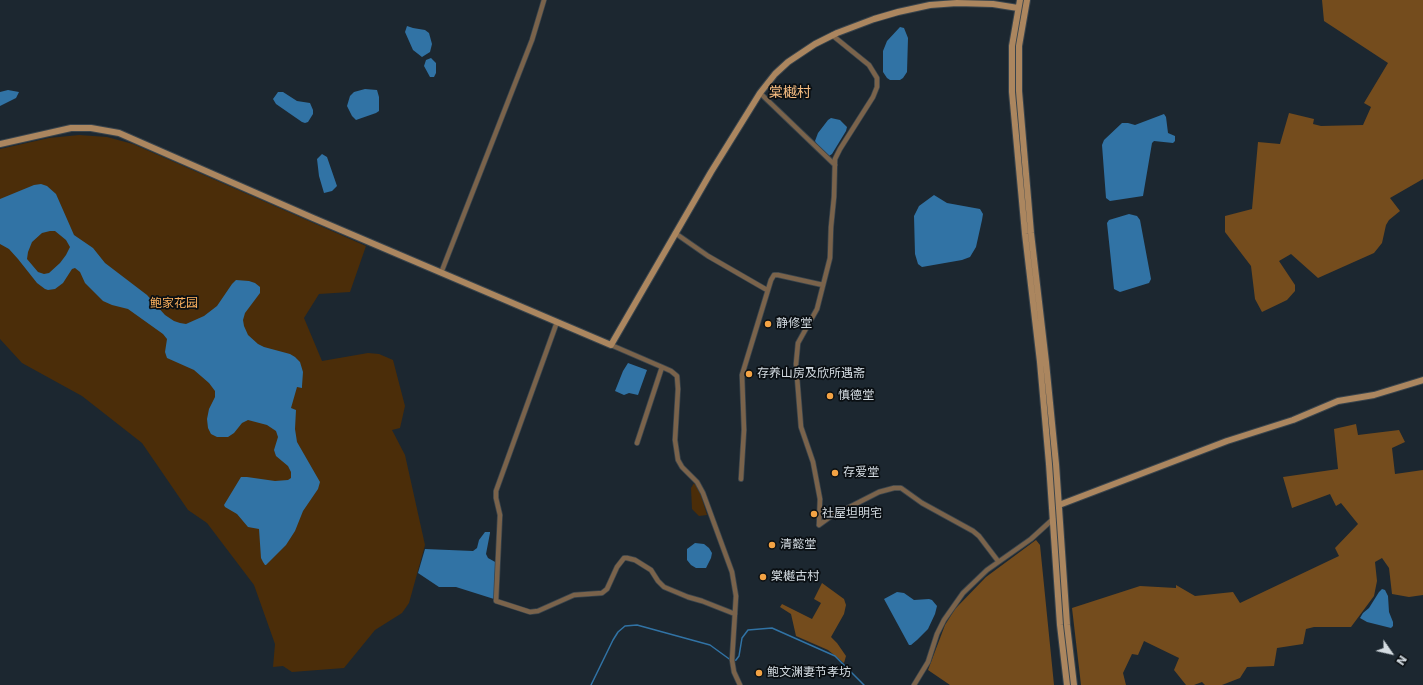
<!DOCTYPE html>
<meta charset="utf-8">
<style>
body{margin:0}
#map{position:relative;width:1423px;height:685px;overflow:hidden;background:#1c2730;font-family:"DejaVu Sans",sans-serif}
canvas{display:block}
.north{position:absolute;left:1371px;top:633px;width:40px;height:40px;-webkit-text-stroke:3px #0a0f13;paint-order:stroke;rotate:124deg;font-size:11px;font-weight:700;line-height:16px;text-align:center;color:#d4dce2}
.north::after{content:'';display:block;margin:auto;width:14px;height:18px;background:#d4dce2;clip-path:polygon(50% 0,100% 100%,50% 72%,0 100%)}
</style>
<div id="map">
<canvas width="1423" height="685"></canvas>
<div class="north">N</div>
</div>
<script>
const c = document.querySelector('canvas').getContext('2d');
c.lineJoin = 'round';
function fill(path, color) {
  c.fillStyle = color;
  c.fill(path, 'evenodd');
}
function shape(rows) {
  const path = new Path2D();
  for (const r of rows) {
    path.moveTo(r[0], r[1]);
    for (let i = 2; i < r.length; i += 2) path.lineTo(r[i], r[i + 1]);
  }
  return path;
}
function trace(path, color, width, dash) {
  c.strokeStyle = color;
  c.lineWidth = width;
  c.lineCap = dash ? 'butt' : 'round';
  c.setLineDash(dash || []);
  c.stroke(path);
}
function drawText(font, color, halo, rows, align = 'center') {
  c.font = font + ' "DejaVu Sans","Noto Sans SC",sans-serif';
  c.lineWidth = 3.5;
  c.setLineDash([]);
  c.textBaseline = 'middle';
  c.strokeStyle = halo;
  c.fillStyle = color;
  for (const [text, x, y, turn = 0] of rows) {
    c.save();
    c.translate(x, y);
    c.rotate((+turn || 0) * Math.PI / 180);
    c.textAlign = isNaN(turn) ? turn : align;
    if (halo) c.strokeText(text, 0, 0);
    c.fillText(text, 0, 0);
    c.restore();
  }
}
fill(shape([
 [79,135,107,137,133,144,366,246,350,292,319,294,304,318,322,361,368,353,379,354,393,360,405,406,400,428,392,430,405,455,425,545,409,603,402,613,375,630,344,668,292,672,283,666,273,667,275,644,254,585,207,523,188,510,142,443,82,396,22,363,0,339,0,149,49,138],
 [694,483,700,492,707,515,699,516,692,509,691,488]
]), '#4b2d09');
fill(shape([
 [1322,0,1423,0,1423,179,1390,198,1400,211,1389,220,1386,225,1382,243,1374,253,1318,278,1291,254,1279,261,1295,285,1295,291,1287,300,1262,312,1255,299,1251,266,1225,232,1225,216,1252,209,1258,142,1280,144,1289,113,1314,119,1313,124,1321,126,1363,125,1371,107,1364,103,1388,63,1324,21],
 [1356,424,1358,435,1399,430,1405,442,1392,448,1395,474,1423,470,1423,595,1409,597,1392,594,1389,568,1382,558,1375,562,1377,581,1374,596,1351,627,1314,627,1306,629,1303,644,1277,648,1274,666,1247,667,1240,678,1222,685,1205,685,1202,682,1194,685,1186,685,1174,670,1179,658,1144,641,1138,655,1132,654,1123,673,1126,685,1081,685,1072,608,1140,586,1176,588,1176,585,1195,596,1233,592,1240,603,1339,556,1335,548,1358,524,1341,503,1336,506,1330,494,1292,508,1283,477,1338,469,1334,429],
 [1036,540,1040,545,1054,685,950,685,928,670,945,625,955,609,986,577],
 [822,583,844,599,846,605,844,614,831,637,837,643,846,656,844,663,828,650,796,636,791,614,780,607,782,604,812,619,821,603,814,599]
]), '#744c1d');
fill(shape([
 [407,26,413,28,425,30,429,33,432,44,430,52,422,57,413,50,405,32],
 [900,27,904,28,908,38,907,72,903,78,900,80,890,80,887,78,883,72,883,51,887,41],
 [431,58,436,63,436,73,434,77,430,77,424,66,426,60],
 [365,89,377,90,379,97,379,111,376,113,356,120,352,116,347,106,350,96,354,92],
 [8,90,19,92,16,98,0,106,0,92],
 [278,92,283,92,297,101,310,103,313,110,313,114,308,122,305,123,302,122,276,104,273,99],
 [1164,114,1166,117,1168,133,1175,136,1175,141,1173,143,1154,141,1152,143,1143,196,1110,201,1106,198,1102,145,1104,140,1122,123,1128,123,1135,125],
 [831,118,840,120,847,127,846,131,832,154,829,156,826,154,818,146,815,141,818,133,828,120],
 [322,154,327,157,337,186,332,191,324,193,319,176,317,159],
 [41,184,47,186,56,194,74,235,93,248,105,263,147,295,165,315,174,321,180,323,186,324,204,316,217,306,232,284,236,280,249,281,255,283,260,287,260,293,245,313,243,320,244,326,248,335,258,344,264,347,290,354,295,357,300,362,303,372,302,386,302,388,297,387,291,408,296,410,295,429,297,442,320,482,318,489,303,511,295,531,286,545,266,565,265,565,263,562,261,558,259,529,248,527,237,514,225,507,224,505,241,477,247,477,275,481,288,480,291,478,291,472,288,466,276,456,274,450,278,437,276,431,267,425,248,420,242,423,234,433,228,437,217,437,211,434,208,428,207,419,209,409,215,397,215,391,209,383,194,370,167,358,165,352,167,339,163,334,128,309,112,305,103,301,85,283,80,272,75,268,72,269,63,283,55,289,48,290,45,289,37,283,18,259,9,249,0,244,0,199,34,185],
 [50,231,55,231,66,240,70,247,66,255,60,263,49,273,44,274,38,272,27,259,28,252,32,242,42,233],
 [934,195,947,203,980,209,983,214,982,220,976,247,970,257,962,260,922,267,918,264,915,254,914,216,919,206],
 [1129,214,1137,216,1140,220,1151,279,1149,283,1120,292,1114,289,1107,223,1109,220],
 [628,363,647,370,638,395,629,393,624,395,615,391,623,371],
 [485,532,490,532,490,533,486,554,488,558,497,563,494,599,456,587,439,587,418,573,425,549,473,551,477,548,479,540],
 [695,543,704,544,709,548,712,553,711,558,706,568,696,568,691,565,687,560,687,549],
 [1382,589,1385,590,1388,596,1389,612,1393,622,1393,626,1391,628,1367,622,1360,618,1363,613,1369,608,1379,592],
 [897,592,904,593,914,600,929,599,932,600,937,606,935,614,928,629,917,640,911,645,909,645,884,599]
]), '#3173a5');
trace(shape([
 [591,685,613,640,618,632,625,626,637,625,710,645,732,661,736,660,739,656,742,638,748,630,772,628,835,656,864,685]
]), '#3173a5', 1.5);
const street = shape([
 [760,93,835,165],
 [675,233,708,256,767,290],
 [441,273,532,40,544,0],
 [557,322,496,491,496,498,500,515,496,601,530,612,538,611,574,595,602,593,607,589,617,567,624,558,627,558,635,560,651,570,658,581,664,587,688,597,702,601,735,614],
 [611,345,662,367,637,443],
 [662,367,671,371,677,376,678,389,675,440,678,460,682,467,697,482,703,493,732,572,736,596,732,660,734,672,740,685],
 [741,479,744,430,742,375,771,280,774,275,778,275,823,285],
 [819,525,820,499,813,462,801,427,796,364,798,343,817,309,830,258,831,227,834,197,835,159,840,149,873,97,877,87,877,78,869,65,832,35],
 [819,525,830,517,879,492,894,488,901,488,922,503,973,531,979,536,998,561],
 [914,685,928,662,937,634,944,620,963,593,987,570,1031,539,1053,519]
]);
const secondary = shape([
 [1020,0,1012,46,1012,92,1025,234,1040,362,1049,464,1060,625,1067,685],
 [1027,0,1019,46,1019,91,1031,233,1046,362,1056,464,1067,625,1074,685],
 [0,144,71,128,91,128,119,133,313,218,611,345,711,172,760,93,775,74,788,62,815,44,837,33,874,19,898,12,930,5,957,3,993,4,1018,8],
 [1059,505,1227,441,1293,420,1338,401,1374,395,1423,380]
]);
trace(street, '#39444c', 6);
trace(secondary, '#39444c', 8);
trace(street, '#7a634b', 4.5);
trace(secondary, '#ab865f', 6);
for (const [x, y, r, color] of [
 [768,324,4,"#f4a344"],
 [749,374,4,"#f4a344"],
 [830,396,4,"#f4a344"],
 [835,473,4,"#f4a344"],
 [814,514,4,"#f4a344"],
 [772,545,4,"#f4a344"],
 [763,577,4,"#f4a344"],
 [759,673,4,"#f4a344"]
]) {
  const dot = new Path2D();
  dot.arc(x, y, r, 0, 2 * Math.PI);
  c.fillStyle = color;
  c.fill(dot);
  trace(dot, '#0a0f13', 1.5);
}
drawText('12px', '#feb25f', '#0a0f13', [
 ["鲍家花园",174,304]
]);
drawText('12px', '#d4dce2', '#0a0f13', [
 ["静修堂",776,324],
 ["存养山房及欣所遇斋",757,374],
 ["慎德堂",838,396],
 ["存爱堂",843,473],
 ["社屋坦明宅",822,514],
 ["清懿堂",780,545],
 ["棠樾古村",771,577],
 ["鲍文渊妻节孝坊",767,673]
], 'left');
drawText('14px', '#f5bc81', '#0a0f13', [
 ["棠樾村",790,93]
]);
</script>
